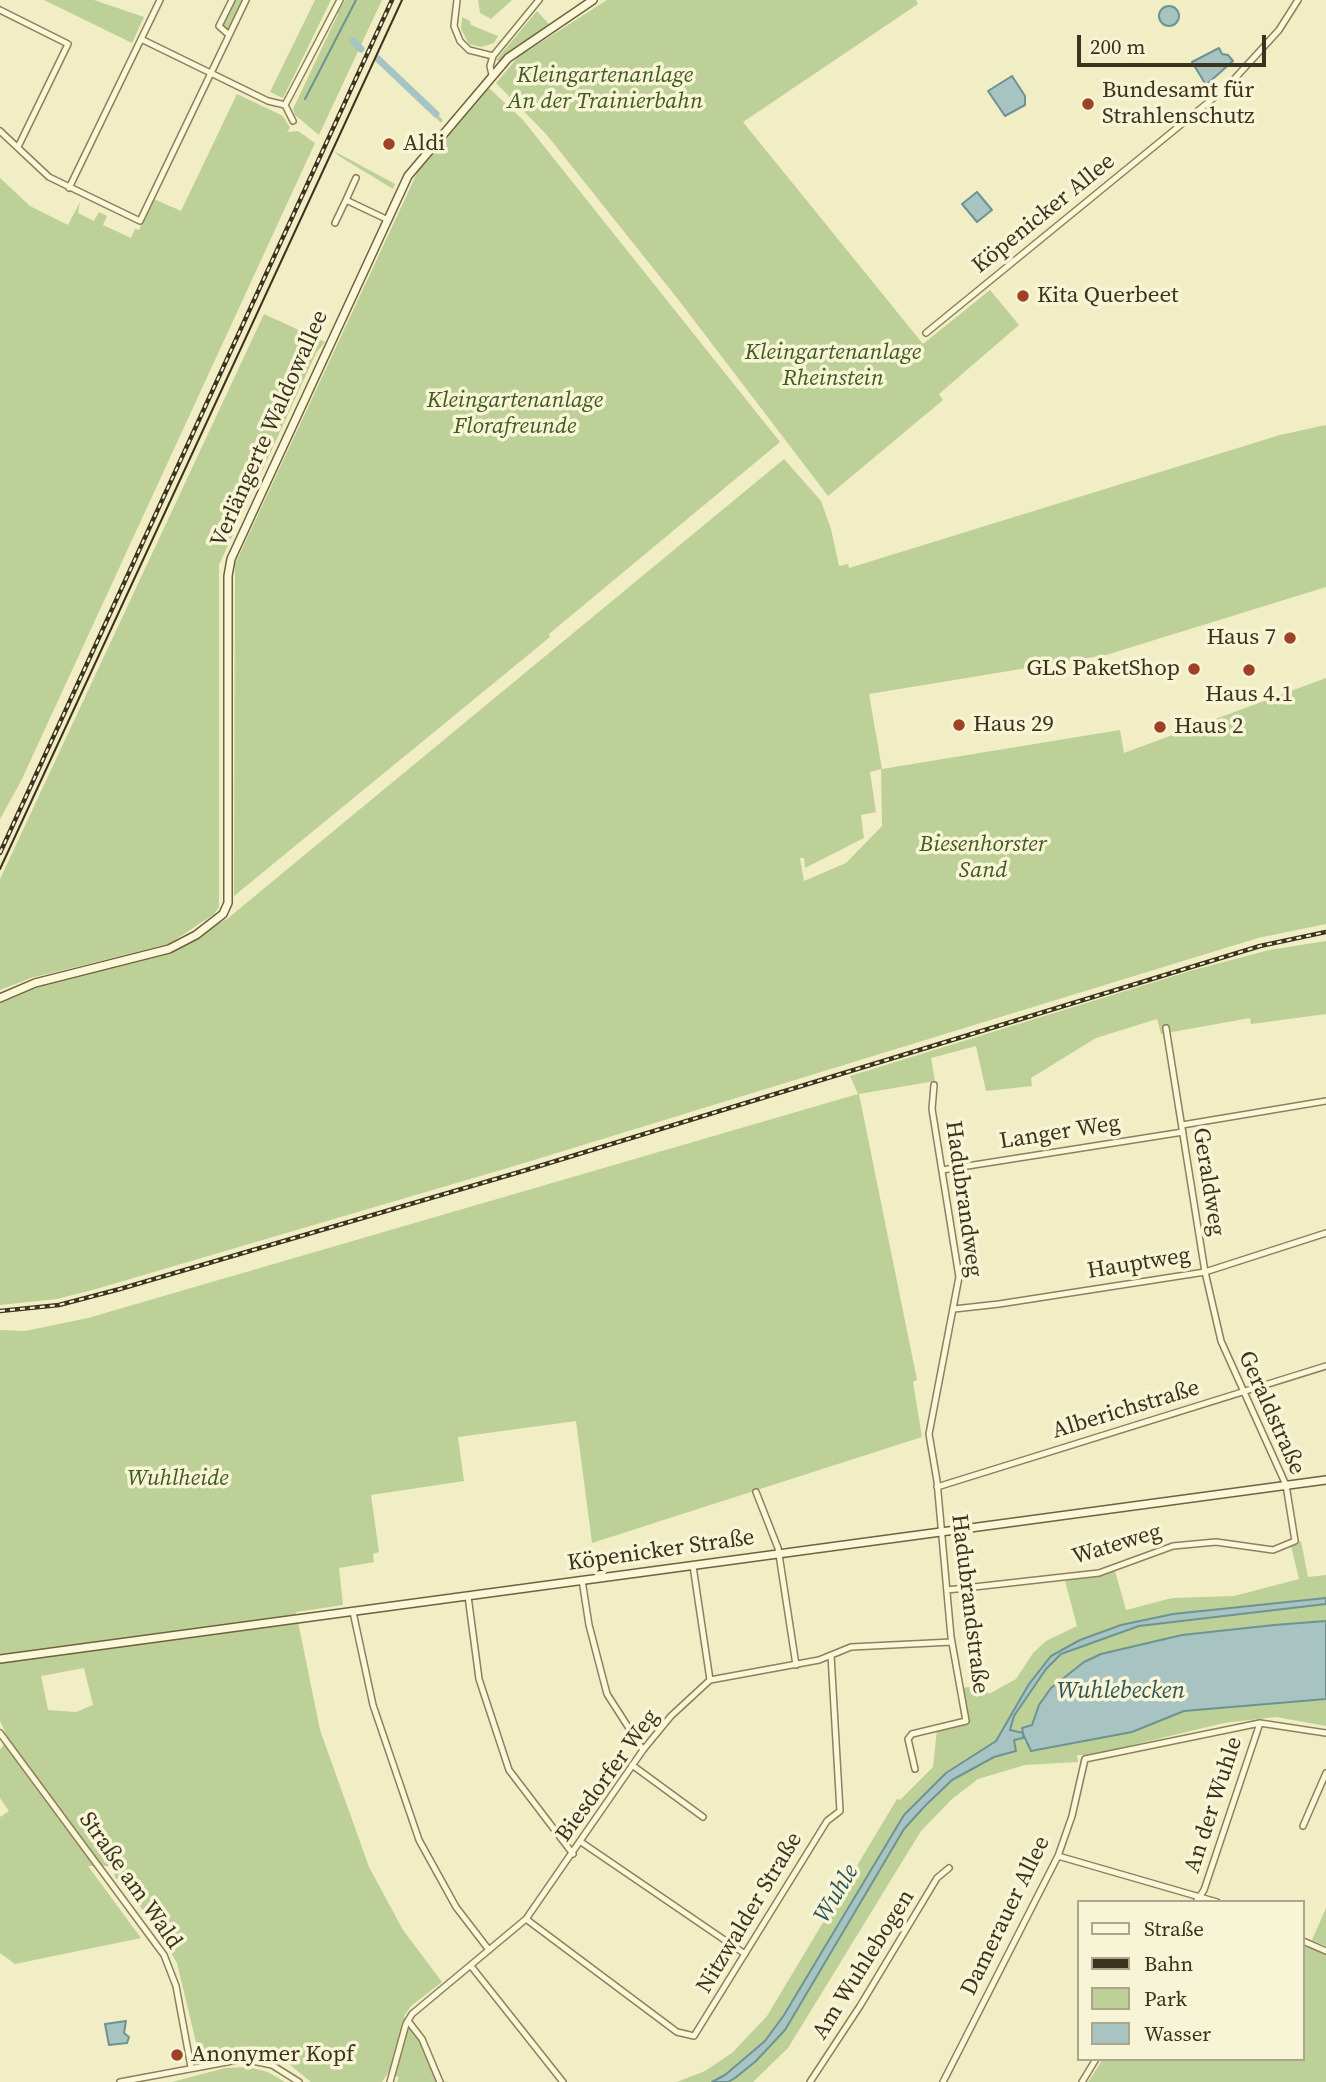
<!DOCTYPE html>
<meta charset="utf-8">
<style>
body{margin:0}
#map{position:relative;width:1326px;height:2082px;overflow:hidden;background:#f1edc5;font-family:"Source Serif 4",serif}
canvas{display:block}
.legend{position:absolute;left:1077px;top:1900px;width:228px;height:161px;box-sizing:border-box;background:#f7f5d5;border:2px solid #aca78c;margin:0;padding:9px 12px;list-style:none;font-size:21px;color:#3c331e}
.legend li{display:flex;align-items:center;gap:14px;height:35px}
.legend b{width:35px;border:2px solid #aca78c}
.scale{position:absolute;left:1077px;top:35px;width:189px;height:32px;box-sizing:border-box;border:4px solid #3c331e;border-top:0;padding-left:9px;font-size:21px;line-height:24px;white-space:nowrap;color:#3c331e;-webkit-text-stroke:5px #f7f5d5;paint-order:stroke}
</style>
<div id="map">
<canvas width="1326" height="2082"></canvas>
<ul class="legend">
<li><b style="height:9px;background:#fbf8d9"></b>Straße</li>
<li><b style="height:9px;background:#3c331e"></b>Bahn</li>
<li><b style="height:19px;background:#bdd098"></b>Park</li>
<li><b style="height:19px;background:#a7c4c2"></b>Wasser</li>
</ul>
<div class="scale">200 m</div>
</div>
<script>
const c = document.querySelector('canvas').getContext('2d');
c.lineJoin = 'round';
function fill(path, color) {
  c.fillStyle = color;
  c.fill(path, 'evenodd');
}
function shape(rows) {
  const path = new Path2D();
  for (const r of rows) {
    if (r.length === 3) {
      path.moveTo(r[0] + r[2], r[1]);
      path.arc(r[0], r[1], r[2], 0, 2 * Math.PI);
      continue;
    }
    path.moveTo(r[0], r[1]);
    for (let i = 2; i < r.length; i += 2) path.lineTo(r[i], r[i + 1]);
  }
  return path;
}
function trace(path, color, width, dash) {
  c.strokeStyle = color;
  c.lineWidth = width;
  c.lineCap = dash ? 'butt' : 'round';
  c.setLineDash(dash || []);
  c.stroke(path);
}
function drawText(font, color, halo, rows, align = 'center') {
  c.font = font + ' "Source Serif 4",serif';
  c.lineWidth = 7;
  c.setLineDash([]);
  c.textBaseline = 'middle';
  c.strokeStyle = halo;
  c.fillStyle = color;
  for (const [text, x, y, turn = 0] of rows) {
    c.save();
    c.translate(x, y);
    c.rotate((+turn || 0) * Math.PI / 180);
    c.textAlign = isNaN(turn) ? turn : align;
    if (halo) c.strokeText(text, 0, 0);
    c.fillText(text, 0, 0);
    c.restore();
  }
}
fill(shape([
 [44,0,94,0,144,17,132,43],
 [236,0,243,0,228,31,222,28],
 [315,0,331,0,283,98,270,92],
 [345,0,382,0,319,135,295,115,293,109,338,14,337,12],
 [478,0,512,0,491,19,480,13],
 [607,0,916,0,918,4,743,122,923,344,990,290,1019,325,939,394,943,400,828,496,677,298,546,134,496,83,518,57],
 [537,11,549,24,500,61,496,60],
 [462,17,470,21,471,25,498,36,494,43,481,47,469,44,461,29],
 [384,62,443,120,441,123,383,66],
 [489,88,523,120,780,442,549,634,550,637,234,896,235,564,418,171],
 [237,94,283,116,290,128,287,132,298,131,315,143,21,781,0,819,0,178,30,206,68,225,80,202,78,213,94,221,99,212,107,216,103,225,131,238,135,229,139,230,154,199,181,211],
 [334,151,395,184,393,189,339,156],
 [264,314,325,342,316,353,219,565,219,907,214,914,169,944,31,978,0,990,0,879],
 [1326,425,1326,587,1106,655,869,694,882,769,1120,730,1124,753,1326,678,1326,924,1258,938,521,1164,96,1289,57,1299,0,1305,0,1003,43,985,169,952,227,919,784,459,821,501,831,529,839,566,848,564,849,568,1280,435],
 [881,769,882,826,846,863,804,881,800,858,804,858,805,868,864,838,861,815,876,812,870,772],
 [1326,941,1326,1014,1251,1024,1250,1018,1161,1034,1157,1019,1096,1038,1031,1078,1032,1086,986,1091,976,1046,931,1058,935,1081,859,1094,917,1380,913,1382,922,1437,592,1543,576,1421,458,1437,464,1481,371,1495,379,1552,373,1554,374,1562,339,1568,343,1605,296,1612,320,1730,369,1867,403,1930,442,1982,411,2006,404,2016,444,2081,448,2082,397,2082,399,2077,388,2073,382,2082,311,2082,289,2064,258,2052,199,2055,177,1963,160,1933,121,1881,115,1878,113,1866,88,1866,141,1938,15,1964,0,1953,0,1817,9,1811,0,1798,0,1750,8,1738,0,1721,0,1330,25,1331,88,1318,858,1094,850,1076,1190,971,1269,950],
 [84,1668,93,1705,76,1712,48,1710,41,1676],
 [1301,1541,1308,1577,1326,1575,1326,1598,1173,1614,1059,1650,1051,1656,1029,1684,996,1741,946,1773,904,1815,784,2015,765,2041,725,2075,712,2082,677,2082,705,2071,732,2053,767,2016,897,1799,900,1800,933,1767,937,1729,968,1722,963,1688,981,1685,989,1694,1016,1679,1033,1653,1046,1641,1077,1626,1065,1581,1115,1571,1126,1610,1172,1598,1234,1596,1299,1579,1291,1546],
 [1326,1604,1326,1621,1182,1635,1101,1654,1051,1688,1039,1705,1032,1725,1022,1729,1025,1742,1028,1741,1031,1751,1132,1732,1184,1711,1246,1704,1326,1699,1326,1726,1276,1717,1224,1723,1091,1755,1077,1755,1078,1762,1025,1765,978,1779,952,1799,921,1831,788,2048,753,2082,728,2082,756,2061,785,2030,904,1829,952,1780,994,1757,1016,1751,1014,1732,1009,1730,1012,1720,1046,1669,1061,1654,1106,1636,1158,1622],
 [1326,1908,1326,1946,1312,1940],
 [1303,1945,1326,1955,1326,2082,1088,2082,1103,2059,1303,2059],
 [248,2067,268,2072,285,2082,172,2082,225,2068]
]), '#bdd098');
const water = shape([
 [1169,16,10],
 [1219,48,1222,54,1228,55,1233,61,1206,85,1192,62,1219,48],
 [1012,76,1025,96,1025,105,1005,116,988,91,1012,76],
 [977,192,992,210,977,222,962,204,977,192],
 [1326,1598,1326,1604,1139,1626,1061,1654,1046,1669,1014,1716,1010,1730,1023,1733,1022,1728,1032,1725,1039,1705,1051,1688,1084,1662,1101,1654,1182,1635,1274,1625,1326,1621,1326,1699,1184,1711,1132,1732,1031,1751,1023,1734,1023,1738,1014,1740,1016,1751,994,1757,952,1780,925,1806,904,1829,785,2030,756,2061,735,2078,728,2082,712,2082,725,2075,765,2041,784,2015,904,1815,946,1773,996,1741,1029,1684,1051,1656,1080,1640,1121,1625,1173,1614,1326,1598],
 [126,2021,124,2033,129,2037,127,2043,109,2045,105,2024,126,2021]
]);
fill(water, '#a7c4c2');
trace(water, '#6d9392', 2);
trace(shape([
 [305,99,356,0]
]), '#6d9392', 2);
trace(shape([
 [353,41,361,49],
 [378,59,436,114]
]), '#a7c4c2', 7);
const street = shape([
 [457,0,454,26,460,41,469,50,493,56],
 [0,10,68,44,18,147],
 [229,35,219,26,232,0],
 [141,39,268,101,285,105],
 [492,75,490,66,493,56,539,0],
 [293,121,285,105,340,0],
 [0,131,49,177,140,221,246,0],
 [356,178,346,200,386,219],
 [69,188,160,0],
 [335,223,346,200],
 [926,333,1227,87,1279,30,1298,0],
 [1182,1125,1326,1101],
 [942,1170,1183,1132],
 [954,1309,999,1304,1205,1272,1326,1233],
 [937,1487,1326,1366],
 [756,1492,778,1548,796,1665],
 [693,1566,710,1680],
 [582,1580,589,1625,607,1694,643,1750],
 [947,1590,1099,1573,1173,1546,1216,1542,1273,1550,1295,1541,1286,1485,1221,1341,1205,1272,1166,1028],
 [468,1596,479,1679,509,1770,573,1854],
 [353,1612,373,1705,419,1840,456,1907,489,1950],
 [0,1733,164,1955,176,1986,191,2067],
 [632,1765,703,1817],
 [915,1769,908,1739,912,1734,966,1721,951,1637,937,1481,929,1434,959,1277,932,1109,934,1085],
 [1303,1826,1326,1773],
 [581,1842,745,1954],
 [1058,1856,1217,1902],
 [1196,1902,1204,1890,1260,1723],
 [526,1919,677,2032,694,2036,827,1821,840,1811,831,1655],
 [1303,1941,1326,1951],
 [471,1966,563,2082],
 [408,2021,422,2039,440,2082],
 [120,2082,243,2059,272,2065,299,2082],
 [390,2082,406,2024,412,2014,526,1919,643,1750,671,1716,710,1680,819,1660,851,1647,952,1642],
 [810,2082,860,2006,937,1878,949,1868],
 [943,2082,1058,1856,1072,1816,1085,1759,1260,1723,1326,1733],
 [1082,2082,1096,2059]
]);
const secondary = shape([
 [0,998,35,983,169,949,196,935,223,914,228,903,228,576,231,559,408,176,508,58,593,0],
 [0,1659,1326,1480]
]);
trace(street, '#8d805a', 8);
trace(secondary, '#6f613d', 10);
trace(street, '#fbf8d9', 5);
trace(secondary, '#fbf8d9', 7);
trace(shape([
 [0,869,402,0]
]), '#3c331e', 2);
const rail = shape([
 [0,853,392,0],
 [0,1311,59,1305,120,1289,523,1171,1260,946,1326,932]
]);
trace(rail, '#3c331e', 4.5);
trace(rail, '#f7f5d5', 2, [5]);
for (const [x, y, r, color] of [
 [1088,104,7,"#9f4126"],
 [389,144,7,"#9f4126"],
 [1023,296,7,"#9f4126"],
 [1290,638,7,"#9f4126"],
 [1194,669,7,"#9f4126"],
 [1249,670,7,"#9f4126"],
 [959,725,7,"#9f4126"],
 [1160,727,7,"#9f4126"],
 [177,2055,7,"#9f4126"]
]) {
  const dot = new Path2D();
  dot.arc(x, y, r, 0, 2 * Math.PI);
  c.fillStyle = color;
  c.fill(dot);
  trace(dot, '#f7f5d5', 2.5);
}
drawText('italic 23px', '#405a24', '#f7f5d5', [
 ["Kleingartenanlage",605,76],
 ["An der Trainierbahn",605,102],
 ["Kleingartenanlage",833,353],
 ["Rheinstein",833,379],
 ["Kleingartenanlage",515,401],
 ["Florafreunde",515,427],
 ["Biesenhorster",983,845],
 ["Sand",983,871],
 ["Wuhlheide",178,1479]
]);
drawText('23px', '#3c331e', '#f7f5d5', [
 ["Bundesamt für",1102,91],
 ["Strahlenschutz",1102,117],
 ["Aldi",403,144],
 ["Kita Querbeet",1037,296],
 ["Haus 7",1276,638,"right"],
 ["GLS PaketShop",1180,669,"right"],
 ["Haus 4.1",1249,695,"center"],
 ["Haus 29",973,725],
 ["Haus 2",1174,727],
 ["Anonymer Kopf",191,2055]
], 'left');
drawText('23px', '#3c331e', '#f7f5d5', [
 ["Köpenicker Allee",1044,214,-39],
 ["Verlängerte Waldowallee",270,429,-66],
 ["Langer Weg",1060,1133,-9],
 ["Geraldweg",1208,1182,81],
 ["Hadubrandweg",963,1199,82],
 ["Hauptweg",1139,1264,-9],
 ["Alberichstraße",1126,1410,-17],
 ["Geraldstraße",1271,1413,66],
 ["Wateweg",1117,1545,-17],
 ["Köpenicker Straße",661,1551,-8],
 ["Hadubrandstraße",969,1604,83],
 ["Biesdorfer Weg",608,1776,-54],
 ["An der Wuhle",1214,1805,-72],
 ["Straße am Wald",130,1881,55],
 ["Nitzwalder Straße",750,1913,-59],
 ["Damerauer Allee",1006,1916,-64],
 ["Am Wuhlebogen",864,1965,-58]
]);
drawText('italic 24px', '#2d555c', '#f7f5d5', [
 ["Wuhlebecken",1121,1692],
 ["Wuhle",837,1894,-59]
]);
</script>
